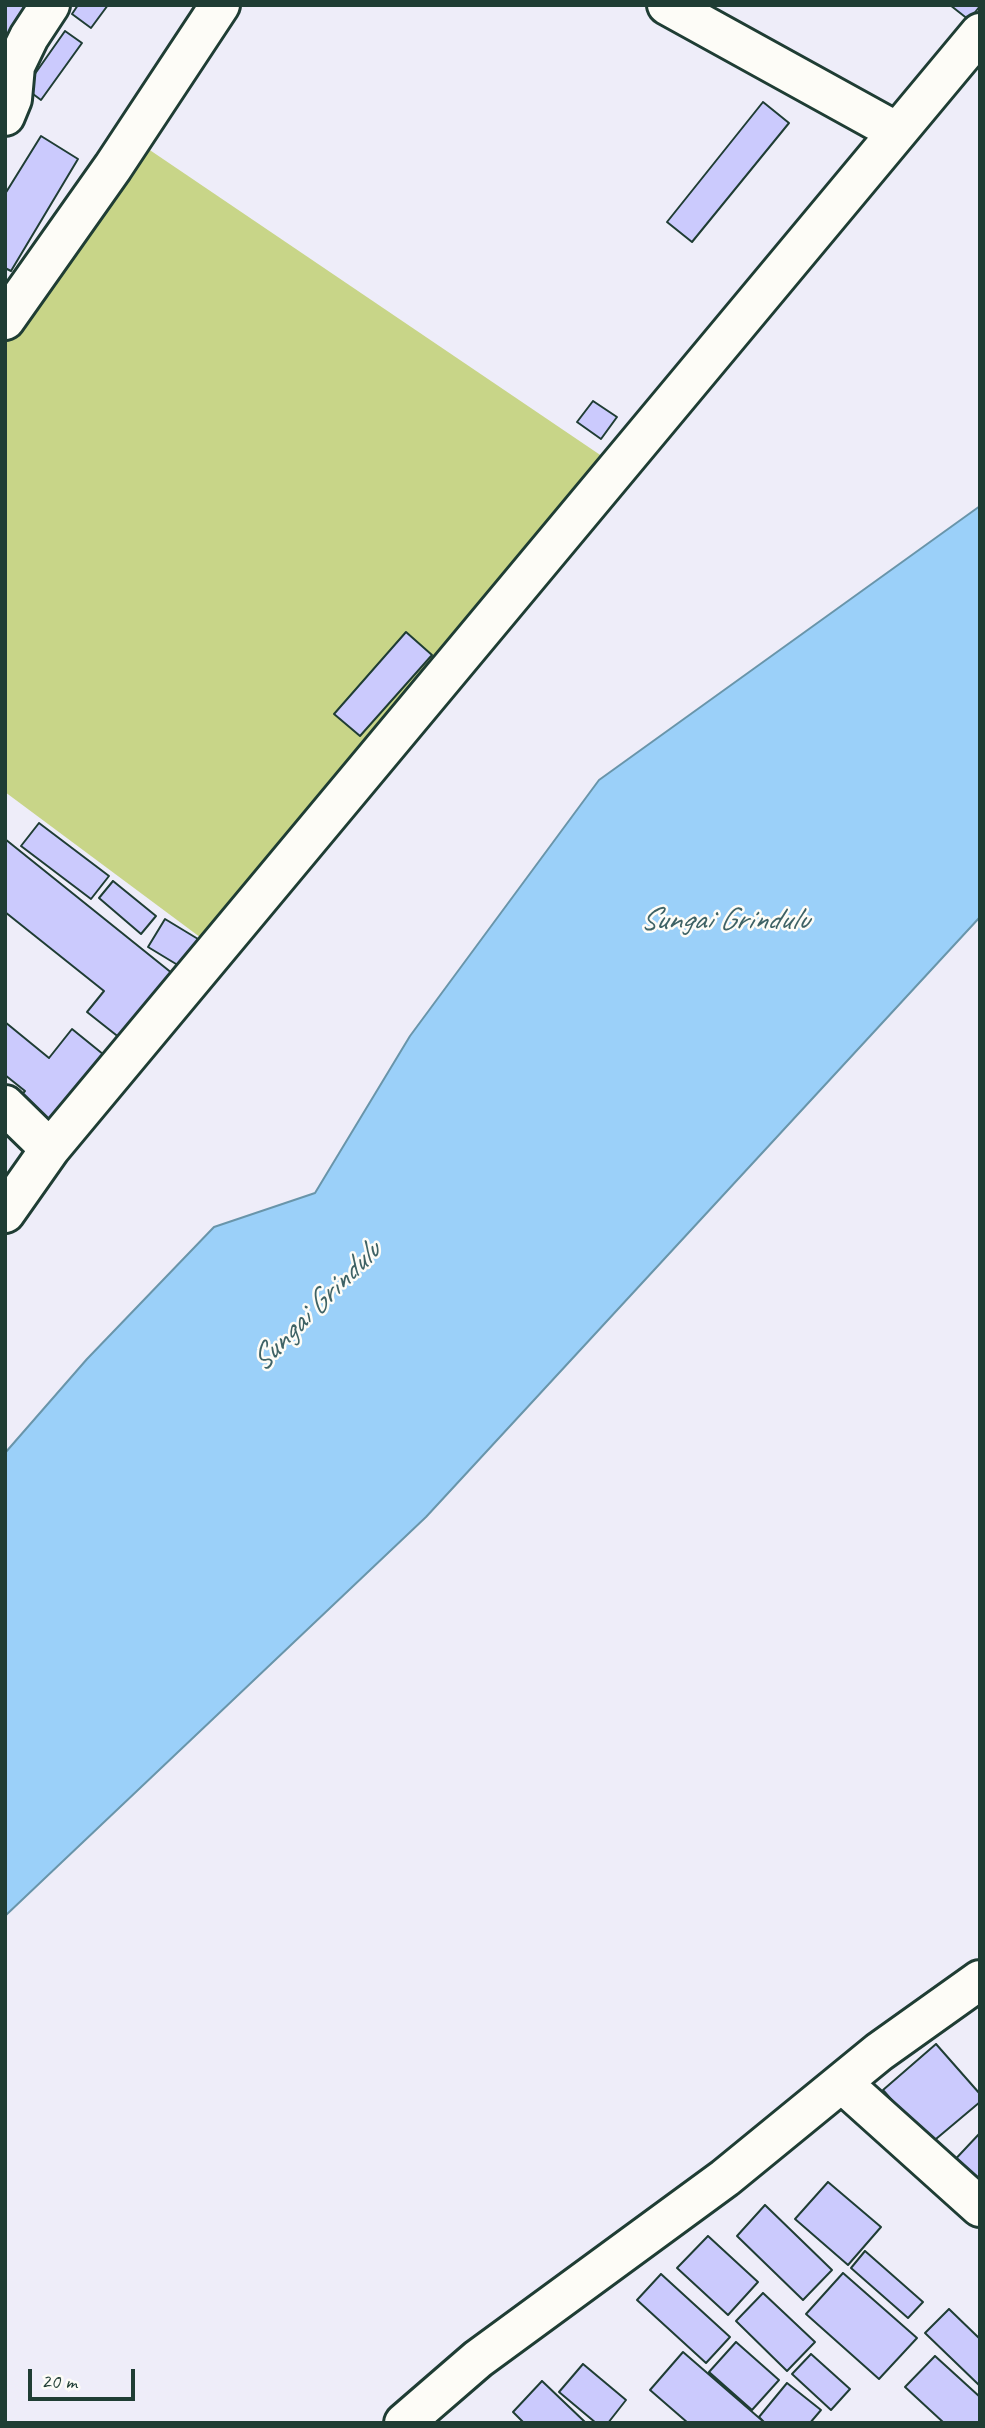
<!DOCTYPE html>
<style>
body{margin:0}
#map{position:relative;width:985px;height:2428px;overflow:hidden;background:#eeedf9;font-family:Caveat,sans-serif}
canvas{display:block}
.frame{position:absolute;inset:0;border:7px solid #1f3d34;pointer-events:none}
.scale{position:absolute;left:28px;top:2369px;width:107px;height:32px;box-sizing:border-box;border:4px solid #1f3d34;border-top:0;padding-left:9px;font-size:21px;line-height:24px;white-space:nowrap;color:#1f3d34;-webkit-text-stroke:5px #fdfcf7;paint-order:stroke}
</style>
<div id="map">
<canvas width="985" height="2428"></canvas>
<div class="frame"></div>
<div class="scale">20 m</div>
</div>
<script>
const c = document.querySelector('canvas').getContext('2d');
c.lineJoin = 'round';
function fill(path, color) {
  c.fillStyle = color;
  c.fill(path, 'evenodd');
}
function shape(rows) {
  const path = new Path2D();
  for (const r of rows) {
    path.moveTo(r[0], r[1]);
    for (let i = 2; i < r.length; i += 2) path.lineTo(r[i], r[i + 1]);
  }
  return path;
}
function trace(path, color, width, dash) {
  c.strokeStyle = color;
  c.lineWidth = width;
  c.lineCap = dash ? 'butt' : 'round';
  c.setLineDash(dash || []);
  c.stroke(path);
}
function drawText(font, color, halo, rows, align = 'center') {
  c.font = font + ' Caveat,sans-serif';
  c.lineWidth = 5;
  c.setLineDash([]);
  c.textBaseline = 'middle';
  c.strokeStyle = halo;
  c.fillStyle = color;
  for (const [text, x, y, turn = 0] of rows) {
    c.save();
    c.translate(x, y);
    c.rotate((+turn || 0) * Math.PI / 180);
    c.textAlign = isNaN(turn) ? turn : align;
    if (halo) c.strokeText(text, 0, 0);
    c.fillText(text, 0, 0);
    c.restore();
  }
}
fill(shape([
 [132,138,618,467,216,949,5,792,5,331]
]), '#c8d588');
const water = shape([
 [980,506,980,917,426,1517,5,1916,5,1453,87,1359,214,1227,315,1193,410,1036,599,780,980,506]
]);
fill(water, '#9bd0f9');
trace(water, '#6995aa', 2);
const building = shape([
 [5,5,21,5,31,12,5,43,5,5],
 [78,5,108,5,91,28,72,14,78,5],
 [950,5,980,5,980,6,969,20,950,5],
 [65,31,82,43,41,100,25,88,65,31],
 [763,102,789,123,692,242,667,222,763,102],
 [41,136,78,159,11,271,5,268,5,194,41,136],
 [593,401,617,417,601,439,577,422,593,401],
 [406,632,432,655,360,736,334,714,406,632],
 [39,823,109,876,91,899,21,846,39,823],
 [5,839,183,982,130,1046,87,1012,104,991,5,912,5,839],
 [113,881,156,916,141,934,99,898,113,881],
 [165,919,198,939,181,967,148,947,165,919],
 [5,1022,49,1058,72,1029,114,1063,58,1134,16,1101,25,1091,5,1075,5,1022],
 [936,2044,980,2094,980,2102,930,2144,883,2090,936,2044],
 [980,2133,980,2195,949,2166,980,2133],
 [828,2182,881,2227,848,2265,795,2219,828,2182],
 [765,2205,832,2270,803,2300,737,2236,765,2205],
 [708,2236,758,2282,728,2315,677,2268,708,2236],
 [865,2251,923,2302,908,2318,851,2268,865,2251],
 [843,2273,917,2338,879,2379,806,2314,843,2273],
 [661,2274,730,2337,706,2363,637,2300,661,2274],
 [763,2293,815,2342,787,2371,736,2321,763,2293],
 [949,2309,980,2339,980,2386,925,2333,949,2309],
 [736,2342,779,2380,752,2410,709,2372,736,2342],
 [683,2352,765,2423,688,2423,650,2390,683,2352],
 [811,2354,850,2389,831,2410,792,2374,811,2354],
 [935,2356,980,2397,980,2423,944,2423,905,2387,935,2356],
 [583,2364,626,2400,608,2423,596,2423,559,2392,583,2364],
 [542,2381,586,2423,524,2423,513,2412,542,2381],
 [787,2383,821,2410,810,2423,765,2423,759,2417,787,2383]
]);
fill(building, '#cbcafd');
trace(building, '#1f3d34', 2);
const minor = shape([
 [667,5,897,132],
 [5,116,12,99,15,66,29,37,50,5],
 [5,320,113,167,220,5],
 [5,1105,50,1149],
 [5,1213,50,1149,980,33],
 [842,2083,980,2207],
 [404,2423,478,2359,725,2178,879,2052,980,1980]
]);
trace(minor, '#1f3d34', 44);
trace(minor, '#fdfcf7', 38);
drawText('italic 32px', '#3e6265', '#fdfcf7', [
 ["Sungai Grindulu",724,921],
 ["Sungai Grindulu",316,1307,-45]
]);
</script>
